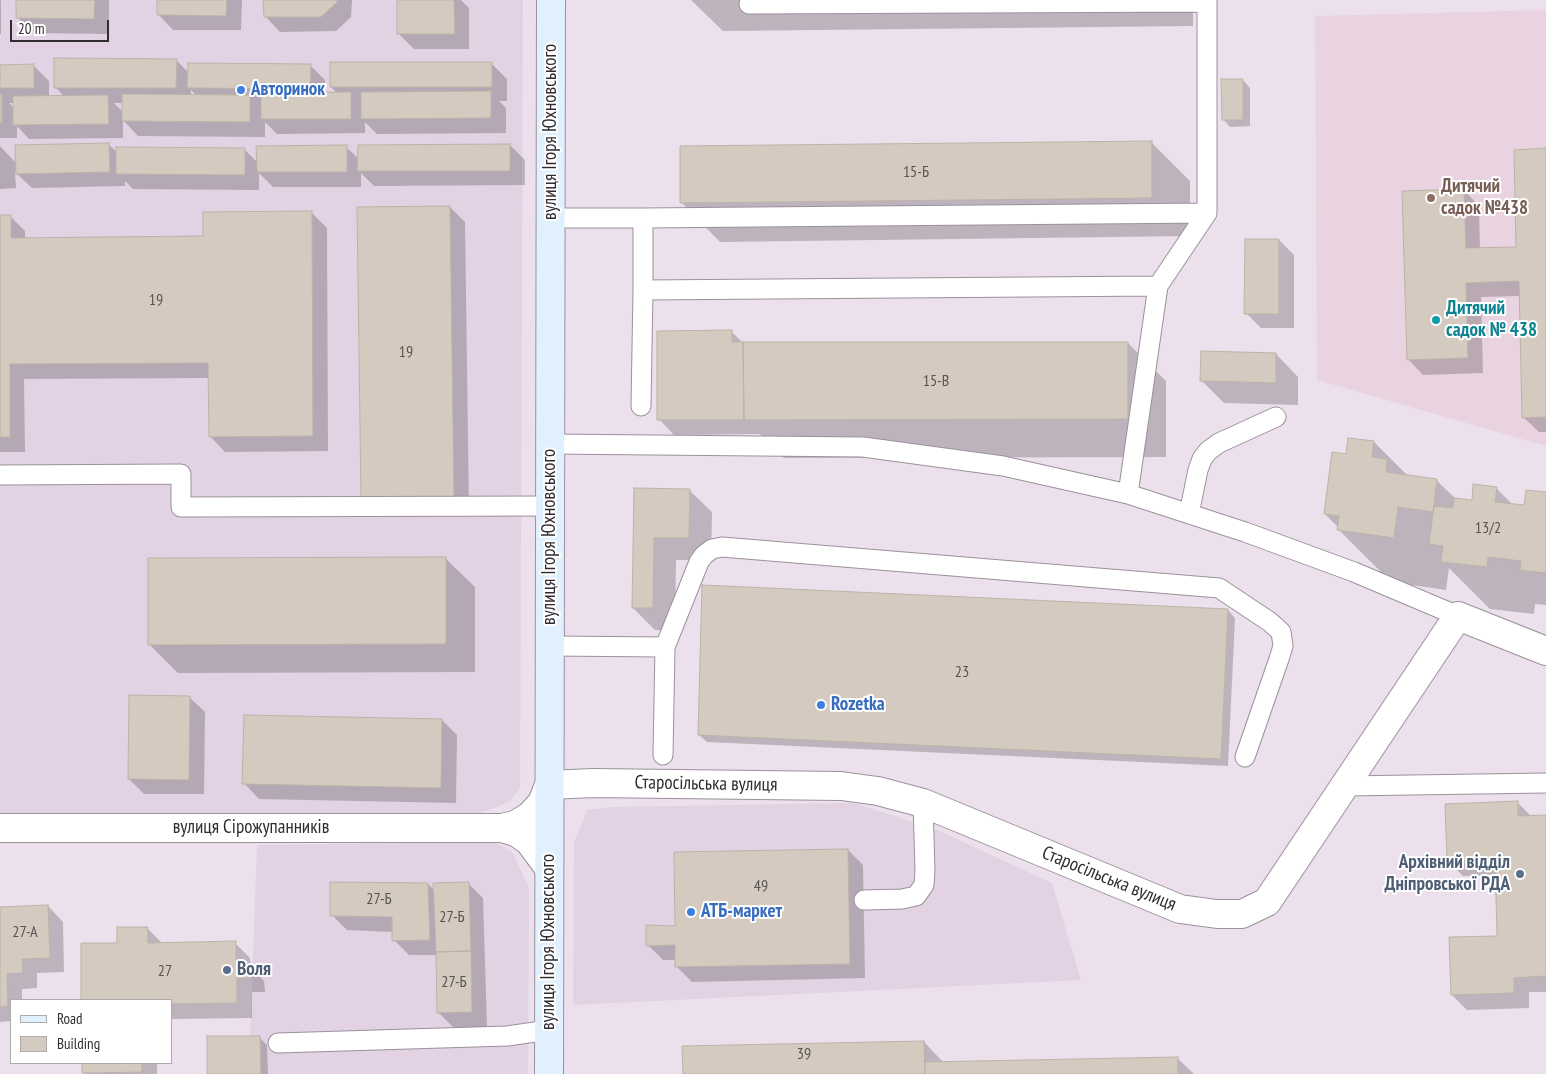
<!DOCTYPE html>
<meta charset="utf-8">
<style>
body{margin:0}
#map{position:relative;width:1546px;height:1074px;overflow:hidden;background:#ebe0ec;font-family:"PT Sans Narrow",sans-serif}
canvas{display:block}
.legend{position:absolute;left:10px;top:999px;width:162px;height:65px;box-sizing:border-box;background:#fff;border:1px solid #acabad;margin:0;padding:6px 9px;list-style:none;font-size:15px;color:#302c31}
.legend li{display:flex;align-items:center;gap:10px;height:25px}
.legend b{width:25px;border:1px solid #acabad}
.scale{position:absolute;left:10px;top:20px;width:99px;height:22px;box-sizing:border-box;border:2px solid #302c31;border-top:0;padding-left:6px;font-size:15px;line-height:18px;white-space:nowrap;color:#302c31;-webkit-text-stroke:4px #fff;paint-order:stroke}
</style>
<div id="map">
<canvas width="1546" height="1074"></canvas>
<ul class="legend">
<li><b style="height:6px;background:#e0f0fe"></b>Road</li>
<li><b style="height:14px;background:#d4cabf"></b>Building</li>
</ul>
<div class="scale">20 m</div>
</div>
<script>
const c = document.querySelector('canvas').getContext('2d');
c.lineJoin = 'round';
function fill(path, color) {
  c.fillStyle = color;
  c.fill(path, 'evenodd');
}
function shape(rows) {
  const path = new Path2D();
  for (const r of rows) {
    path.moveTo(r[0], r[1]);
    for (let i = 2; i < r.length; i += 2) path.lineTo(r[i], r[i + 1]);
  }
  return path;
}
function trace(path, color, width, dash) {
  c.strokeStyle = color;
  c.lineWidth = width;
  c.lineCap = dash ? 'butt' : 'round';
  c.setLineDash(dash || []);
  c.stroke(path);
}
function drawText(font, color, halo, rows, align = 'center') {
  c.font = font + ' "PT Sans Narrow",sans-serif';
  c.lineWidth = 4;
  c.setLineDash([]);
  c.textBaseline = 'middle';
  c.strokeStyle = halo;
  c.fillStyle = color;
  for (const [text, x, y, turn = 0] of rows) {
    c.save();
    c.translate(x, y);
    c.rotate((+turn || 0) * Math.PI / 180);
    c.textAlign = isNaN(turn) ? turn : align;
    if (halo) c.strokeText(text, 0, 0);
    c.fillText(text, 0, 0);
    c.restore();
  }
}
fill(shape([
 [0,0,523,0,520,788,509,802,480,813,0,813],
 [854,803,937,830,1052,883,1081,980,573,1005,574,843,587,810,614,807],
 [495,842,513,853,529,888,528,1074,239,1074,249,1067,257,845]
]), '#e2d2e3');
fill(shape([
 [1546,10,1546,446,1317,380,1315,16]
]), '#e9d3e0');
fill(shape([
 [0,0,1,1,1,34,0,34],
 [18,0,109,0,109,34,33,33,17,17],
 [158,0,242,0,241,30,173,30,158,14],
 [265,0,352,0,351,17,336,31,280,32,265,16],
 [399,0,461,0,469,8,469,49,414,49,399,34],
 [691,0,1193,0,1193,26,723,31],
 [176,60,189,73,310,65,325,80,325,94,338,94,331,87,492,64,507,79,507,101,499,101,506,108,506,133,377,134,365,122,365,133,277,134,265,122,265,137,138,136,123,120,123,138,29,139,17,126,17,138,0,138,0,66,34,66,49,81,49,97,65,97,55,87],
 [191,90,197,96,191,96],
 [9,103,14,103,14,108],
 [114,103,123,103,123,112],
 [1243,80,1250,88,1250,126,1230,127,1223,119],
 [1151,142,1190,181,1190,236,720,242,682,203],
 [109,145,118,153,244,149,258,163,346,147,359,159,510,145,525,160,525,185,374,186,361,173,361,187,273,187,259,173,259,190,133,189,125,181,125,186,32,188,15,172,16,188,0,189,0,146,16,163],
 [1546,150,1546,432,1539,432,1523,417,1520,296,1481,297,1483,373,1423,375,1408,359,1464,190,1479,206,1480,249,1517,248],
 [450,207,465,222,469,511,377,513],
 [312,213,327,228,328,451,225,452,210,436,209,378,24,379,25,452,0,452,0,216,10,216,25,231,25,239,204,238],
 [1279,240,1294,255,1294,328,1261,328,1246,313],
 [732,332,743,343,1128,343,1166,381,1166,457,784,458,760,434,674,435,659,419],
 [1276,354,1298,377,1298,405,1224,403,1202,381],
 [1374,442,1408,476,1436,480,1456,499,1473,501,1496,488,1513,505,1526,506,1546,494,1546,605,1535,604,1534,614,1490,609,1449,568,1446,590,1391,582,1339,530,1339,528,1325,514,1347,455],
 [635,489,689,490,712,512,711,560,676,560,675,630,655,630,633,608],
 [446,559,475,587,475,672,178,673,149,644],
 [1228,610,1235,618,1228,766,707,742,699,735],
 [189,697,205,712,204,794,144,794,129,779],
 [442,720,457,735,456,803,259,799,244,783],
 [1518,803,1531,816,1546,816,1546,992,1529,992,1529,1008,1467,1010,1452,995,1499,937,1496,875,1463,876,1448,861],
 [848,850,863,865,865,978,692,982,677,967,677,960,663,960,648,945,676,928],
 [468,883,483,898,487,1027,453,1027,438,1012,437,955,409,955,394,940,393,932,347,930,332,915,428,884,435,891],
 [48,906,63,922,64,972,37,973,37,988,22,989,22,1000,11,1000,11,1021,0,1022,0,908],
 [147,928,162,943,235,943,250,958,251,968,264,981,265,992,252,992,252,1018,171,1019,171,1000,83,1000,82,945,118,944],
 [260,1038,267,1045,268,1074,208,1074],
 [924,1042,944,1063,1177,1058,1194,1074,684,1074],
 [83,1063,157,1063,157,1074,85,1074]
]), '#0003');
const building = shape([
 [16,0,95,0,94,19,16,18,16,0],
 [157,0,227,0,226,16,157,15,157,0],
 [263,0,337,0,337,2,321,17,264,17,263,0],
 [397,0,454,0,455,34,397,34,397,0],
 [54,58,177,59,176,88,54,88,54,58],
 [330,62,492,62,492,87,330,87,330,62],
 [188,63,311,64,310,89,187,88,188,63],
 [34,64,34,88,0,88,0,65,34,64],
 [1221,79,1243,79,1243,120,1222,120,1221,79],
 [491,91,491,118,361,119,361,92,491,91],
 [351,92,351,119,261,119,261,93,351,92],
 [0,94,2,94,2,123,0,123,0,94],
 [122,94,250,95,250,122,122,121,122,94],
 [108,95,109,124,13,125,13,96,108,95],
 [1152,141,1152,198,680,203,680,146,1152,141],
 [109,143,110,172,16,174,15,145,109,143],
 [510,144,510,171,357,171,358,145,510,144],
 [347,145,347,172,257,172,256,146,347,145],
 [116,147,245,148,245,175,116,174,116,147],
 [1546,148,1546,417,1522,418,1519,281,1466,283,1468,358,1407,360,1402,191,1464,189,1466,248,1516,247,1514,150,1546,148],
 [450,206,454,497,361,498,357,207,450,206],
 [312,211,313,436,209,437,208,363,10,364,10,437,0,437,0,215,11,215,11,238,203,236,203,212,312,211],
 [1245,239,1279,239,1279,314,1244,314,1245,239],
 [732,330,732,342,743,342,744,420,657,420,657,331,732,330],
 [743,342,1128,342,1128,419,744,420,743,342],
 [1201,351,1276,353,1276,383,1200,381,1201,351],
 [1348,438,1374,441,1372,457,1387,459,1386,472,1437,479,1433,512,1398,507,1394,538,1337,530,1339,516,1324,514,1332,452,1346,454,1348,438],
 [1473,484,1497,487,1495,502,1524,505,1526,490,1546,492,1546,573,1520,570,1521,561,1488,557,1487,567,1441,562,1443,546,1429,544,1434,506,1453,508,1454,498,1472,500,1473,484],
 [634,488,690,489,689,538,654,538,653,608,632,608,634,488],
 [446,557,446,644,148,645,148,558,446,557],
 [702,585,1228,609,1221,759,698,735,702,585],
 [129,695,190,696,189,780,128,779,129,695],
 [244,715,442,719,441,788,242,784,244,715],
 [1518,801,1518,816,1546,815,1546,988,1545,976,1514,978,1514,993,1451,995,1449,937,1497,936,1495,859,1447,861,1445,804,1518,801],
 [848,849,850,964,675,967,675,945,646,946,646,925,675,926,674,852,848,849],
 [330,882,428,883,430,940,392,941,392,917,330,916,330,882],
 [469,882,471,951,436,952,433,883,469,882],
 [48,905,50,958,22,959,23,973,7,974,8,1006,0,1007,0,907,48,905],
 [117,927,148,927,148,943,236,941,236,965,249,965,250,978,237,978,237,1003,171,1004,171,1000,81,1000,81,943,117,943,117,927],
 [471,951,472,1012,437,1013,436,952,471,951],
 [207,1036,260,1036,261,1074,207,1074,207,1036],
 [924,1041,925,1074,683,1074,682,1046,924,1041],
 [1178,1057,1178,1074,925,1074,925,1062,1178,1057],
 [82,1063,142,1063,142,1072,82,1073,82,1063]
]);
fill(building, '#d4cabf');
trace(building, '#bcb3a8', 1);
const lane = shape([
 [749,4,1207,2],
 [551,218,643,218,643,290,1158,286],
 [643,218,1207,213],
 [641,406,643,290],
 [550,444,863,447,1003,466,1128,494,1245,532,1354,572,1458,616],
 [0,475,181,474,181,507,550,506],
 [1128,494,1158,286,1207,213,1207,0],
 [1189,514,1198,470,1202,459,1208,451,1219,443,1276,417],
 [549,646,665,647,663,755],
 [665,647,699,562,704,555,712,549,722,547,1219,588,1270,622,1281,632,1283,646,1279,659,1245,757],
 [1344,786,1546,783],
 [864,900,902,899,916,896,924,885,925,871,923,803],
 [278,1043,507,1036,549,1030]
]);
const street = shape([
 [0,828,502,828,515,825,530,816,542,803,549,785,593,783,841,786,878,791,923,803,1180,909,1217,914,1242,914,1267,902,1458,616,1546,651],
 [502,828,516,832,529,841,549,868]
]);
const secondary = shape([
 [549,1074,551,0]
]);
trace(lane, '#9b919c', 21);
trace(street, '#9b919c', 30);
trace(secondary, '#9b919c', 30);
trace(lane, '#fff', 19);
trace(street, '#fff', 28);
trace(secondary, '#e0f0fe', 28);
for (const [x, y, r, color] of [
 [241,90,5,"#3f7fe0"],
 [1431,198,5,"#8d6e63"],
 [1436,320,5,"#0f9aa8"],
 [821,705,5,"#3f7fe0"],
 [1520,874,5,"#5c6f8a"],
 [691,912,5,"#3f7fe0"],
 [227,970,5,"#5c6f8a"]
]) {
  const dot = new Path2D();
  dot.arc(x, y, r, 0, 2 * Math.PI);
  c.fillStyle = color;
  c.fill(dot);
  trace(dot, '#fff', 2);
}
drawText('16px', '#595454', null, [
 ["15-Б",916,172],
 ["19",156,300],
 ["19",406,352],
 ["15-В",936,381],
 ["13/2",1488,528],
 ["23",962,672],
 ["49",761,886],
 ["27-Б",379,899],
 ["27-Б",452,917],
 ["27-А",25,932],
 ["27",165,971],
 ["27-Б",454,982],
 ["39",804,1054]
]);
drawText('bold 19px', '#366cbe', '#fff', [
 ["Авторинок",251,90],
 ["Rozetka",831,705],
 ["АТБ-маркет",701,912]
], 'left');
drawText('19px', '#302c31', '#fff', [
 ["вулиця Ігоря Юхновського",551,132,-90],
 ["вулиця Ігоря Юхновського",550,537,-90],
 ["Старосільська вулиця",706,784,1],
 ["вулиця Сірожупанників",251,828],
 ["Старосільська вулиця",1109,879,22],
 ["вулиця Ігоря Юхновського",549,942,-90]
]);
drawText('bold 19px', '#785e54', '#fff', [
 ["Дитячий",1441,187],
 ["садок №438",1441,209]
], 'left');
drawText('bold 19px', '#0d838f', '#fff', [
 ["Дитячий",1446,309],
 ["садок № 438",1446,331]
], 'left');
drawText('bold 19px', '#4e5e75', '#fff', [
 ["Архівний відділ",1510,863],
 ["Дніпровської РДА",1510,885],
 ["Воля",237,970,"left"]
], 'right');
</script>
